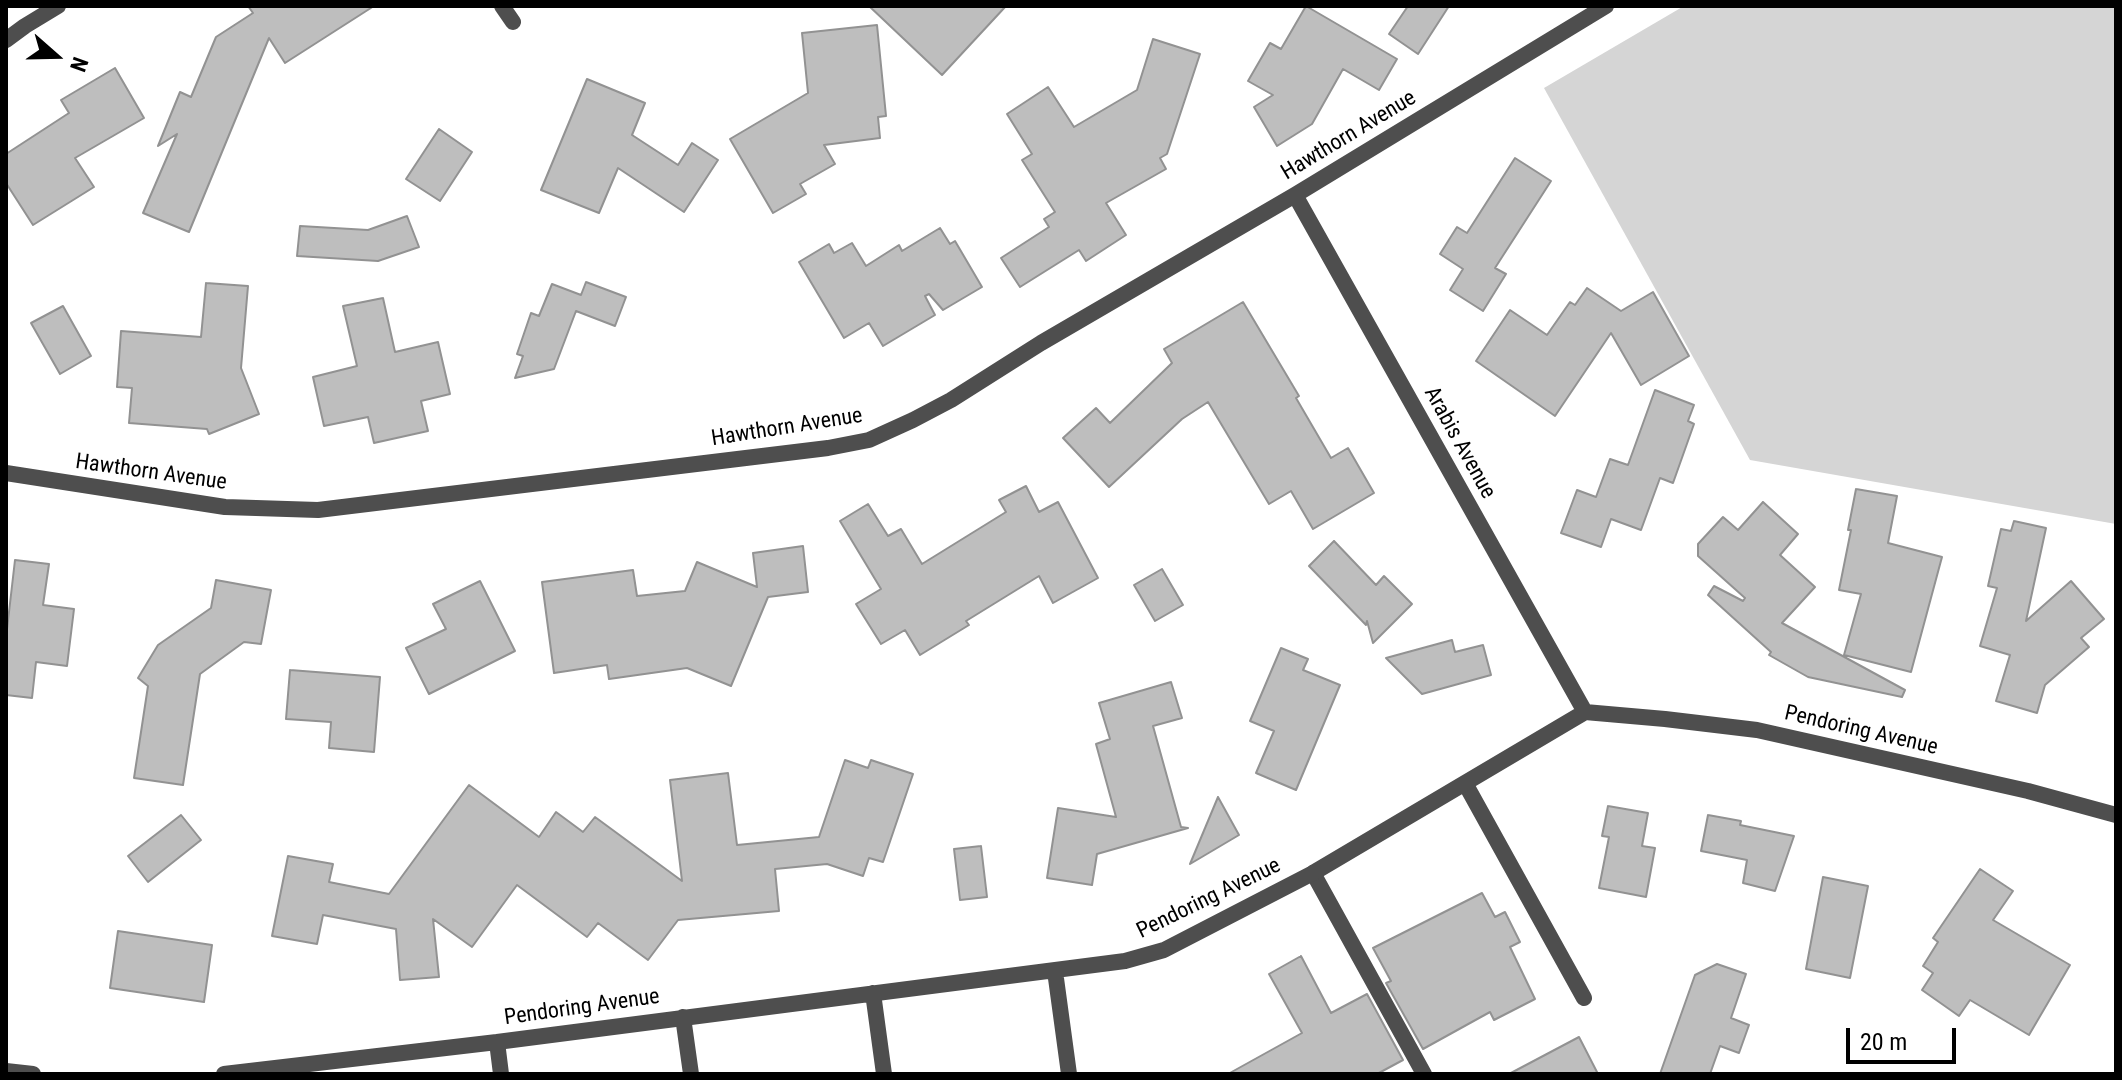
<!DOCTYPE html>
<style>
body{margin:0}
#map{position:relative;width:2122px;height:1080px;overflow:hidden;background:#fff;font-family:"Roboto Condensed",sans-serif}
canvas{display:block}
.frame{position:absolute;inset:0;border:8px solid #000;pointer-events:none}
.north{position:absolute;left:16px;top:16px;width:80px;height:80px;-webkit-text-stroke:6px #fff;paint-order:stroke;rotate:110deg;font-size:22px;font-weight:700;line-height:32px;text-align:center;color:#000}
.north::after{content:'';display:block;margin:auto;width:28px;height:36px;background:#000;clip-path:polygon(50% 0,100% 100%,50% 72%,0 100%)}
.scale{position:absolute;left:1846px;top:1028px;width:110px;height:36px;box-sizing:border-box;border:4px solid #000;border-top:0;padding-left:10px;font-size:24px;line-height:28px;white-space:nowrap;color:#000;-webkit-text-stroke:6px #fff;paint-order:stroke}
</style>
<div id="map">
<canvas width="2122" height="1080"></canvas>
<div class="frame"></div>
<div class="north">N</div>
<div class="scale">20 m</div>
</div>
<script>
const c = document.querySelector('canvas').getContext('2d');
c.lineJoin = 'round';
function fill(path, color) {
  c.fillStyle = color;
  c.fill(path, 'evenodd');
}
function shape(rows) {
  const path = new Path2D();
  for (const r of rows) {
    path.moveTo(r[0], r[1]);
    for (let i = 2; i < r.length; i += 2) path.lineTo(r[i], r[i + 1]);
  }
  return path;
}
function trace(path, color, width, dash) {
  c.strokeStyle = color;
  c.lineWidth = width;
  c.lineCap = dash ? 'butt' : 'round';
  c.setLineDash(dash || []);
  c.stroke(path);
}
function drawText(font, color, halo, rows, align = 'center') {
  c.font = font + ' "Roboto Condensed",sans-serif';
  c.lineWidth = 6;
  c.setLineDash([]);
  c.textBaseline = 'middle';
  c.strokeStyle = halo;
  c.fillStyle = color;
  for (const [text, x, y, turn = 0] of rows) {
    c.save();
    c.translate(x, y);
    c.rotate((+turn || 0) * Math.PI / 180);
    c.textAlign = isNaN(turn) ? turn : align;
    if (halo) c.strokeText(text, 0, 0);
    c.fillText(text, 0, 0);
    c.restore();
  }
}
fill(shape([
 [1684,6,2116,6,2116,524,1750,460,1544,88]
]), '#d5d5d5');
const building = shape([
 [248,6,374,6,285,63,269,38,189,232,143,213,177,134,158,146,180,92,191,97,216,37,253,13,248,6],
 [869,6,1006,6,942,75,869,6],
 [1306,6,1397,59,1379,90,1343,69,1312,124,1277,146,1254,107,1273,95,1248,81,1270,43,1281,49,1306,6],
 [1408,6,1449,6,1418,54,1389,34,1408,6],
 [877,25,886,116,878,117,880,138,824,145,835,164,800,184,806,194,773,213,730,139,808,93,802,33,877,25],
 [1153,39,1200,54,1167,154,1160,158,1166,169,1106,203,1126,235,1086,261,1079,250,1020,287,1001,258,1049,227,1044,219,1055,212,1022,160,1032,154,1007,114,1048,87,1074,127,1137,90,1153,39],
 [115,68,144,118,75,158,94,187,33,225,6,183,6,154,69,113,61,100,115,68],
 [587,79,645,103,632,135,678,165,692,143,718,160,684,212,618,168,599,213,541,190,587,79],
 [439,129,472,152,440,201,406,179,439,129],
 [1515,158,1551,181,1495,268,1506,274,1483,311,1450,290,1463,269,1440,254,1457,227,1467,233,1515,158],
 [407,216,419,247,378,261,297,256,300,226,368,230,407,216],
 [940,228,950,244,955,241,982,287,943,310,929,294,925,296,935,315,883,346,869,323,844,338,799,262,829,244,834,253,852,243,866,266,899,245,902,251,940,228],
 [586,282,626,297,615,326,576,311,554,369,515,378,523,356,517,354,531,313,539,316,552,284,581,295,586,282],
 [206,283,248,286,241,368,259,414,209,434,207,429,129,423,132,388,117,387,121,331,201,337,206,283],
 [1587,288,1621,311,1653,292,1689,356,1641,385,1611,333,1555,416,1476,361,1510,310,1547,335,1570,302,1575,305,1587,288],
 [383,298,395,352,438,342,450,394,421,401,428,431,374,443,368,417,324,426,313,377,357,366,343,306,383,298],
 [1243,302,1299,396,1296,398,1331,458,1348,448,1374,493,1313,529,1291,491,1269,504,1208,402,1182,419,1109,487,1063,438,1096,408,1110,423,1172,363,1164,349,1243,302],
 [63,306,91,356,60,374,31,323,63,306],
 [1655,390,1694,405,1688,421,1694,424,1673,483,1660,478,1641,530,1611,519,1601,547,1561,533,1577,490,1596,497,1610,459,1628,465,1655,390],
 [1026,486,1039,512,1058,502,1098,578,1053,603,1039,576,966,621,969,625,920,655,905,630,881,644,856,604,881,589,840,521,868,504,888,536,901,529,922,564,1006,512,999,500,1026,486],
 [1856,489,1897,496,1888,543,1942,557,1911,672,1844,655,1861,594,1839,590,1851,530,1848,530,1856,489],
 [1763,502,1798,534,1780,555,1815,587,1782,623,1905,690,1902,697,1808,677,1769,655,1771,652,1708,595,1714,586,1743,601,1745,598,1698,556,1698,544,1723,517,1738,530,1763,502],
 [2014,521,2046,528,2026,621,2071,581,2104,619,2081,638,2089,647,2045,685,2037,713,1996,701,2010,655,1980,646,1997,588,1988,586,2001,529,2011,531,2014,521],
 [1334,541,1376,585,1384,576,1412,604,1373,643,1367,621,1366,625,1309,566,1334,541],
 [803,546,808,592,768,597,731,686,687,668,609,679,607,665,554,673,542,582,633,570,637,596,685,591,697,562,757,587,753,553,803,546],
 [15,560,49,564,43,605,74,609,67,666,36,662,32,698,6,695,6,638,15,560],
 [1162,569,1183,605,1155,621,1134,585,1162,569],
 [216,580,271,590,261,644,244,642,200,674,183,785,134,778,148,686,138,678,158,645,211,608,216,580],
 [480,581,515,651,429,694,406,648,446,629,433,604,480,581],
 [1452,640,1455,652,1483,645,1491,675,1422,694,1386,658,1452,640],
 [1281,648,1308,659,1303,670,1340,685,1296,790,1256,773,1274,731,1250,721,1281,648],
 [290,670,380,677,374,752,329,748,331,722,286,719,290,670],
 [1171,682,1182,718,1153,726,1181,827,1188,828,1097,854,1092,885,1047,878,1058,808,1116,817,1096,744,1110,739,1099,703,1171,682],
 [845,760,868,768,871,760,913,774,883,862,869,858,863,876,827,864,775,869,779,911,678,920,648,960,598,923,587,937,517,885,472,947,433,919,439,977,400,980,396,929,323,915,317,944,272,936,288,856,333,864,329,882,389,894,469,785,539,837,556,812,583,832,595,817,682,881,670,780,728,773,737,845,819,837,845,760],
 [1218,797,1239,835,1190,864,1218,797],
 [1608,806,1648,813,1642,846,1655,848,1646,897,1599,888,1609,837,1602,836,1608,806],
 [181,815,201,840,148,882,128,856,181,815],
 [1708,815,1741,821,1740,825,1794,836,1775,891,1743,883,1747,860,1701,851,1708,815],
 [981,846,987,897,960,900,954,849,981,846],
 [1980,869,2013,891,1993,920,2070,965,2029,1035,1970,1000,1959,1016,1922,990,1933,973,1923,966,1938,942,1933,938,1980,869],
 [1823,877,1868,886,1850,978,1806,969,1823,877],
 [1482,893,1495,917,1505,912,1520,942,1510,947,1535,999,1494,1020,1490,1012,1423,1049,1386,983,1391,981,1373,948,1482,893],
 [118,931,212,945,204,1002,110,988,118,931],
 [1301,956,1331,1013,1367,994,1403,1060,1377,1074,1228,1074,1302,1033,1269,974,1301,956],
 [1717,964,1746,974,1731,1018,1749,1025,1739,1053,1720,1046,1710,1074,1660,1074,1695,975,1717,964],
 [1579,1037,1598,1074,1509,1074,1579,1037]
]);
fill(building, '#bebebe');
trace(building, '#929292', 2);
trace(shape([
 [1466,785,1584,998],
 [1313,873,1424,1074]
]), '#4e4e4e', 16);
trace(shape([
 [502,6,513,22],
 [6,40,25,26,58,6],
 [1295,195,1585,712],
 [6,473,225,507,318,510,828,448,869,440,913,420,951,400,1041,343,1295,195,1606,6],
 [1055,971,1069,1074],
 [873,993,884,1074],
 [683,1017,691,1074],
 [497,1042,501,1074],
 [6,1071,33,1074],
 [224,1074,497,1042,1125,961,1164,950,1313,873,1585,712,1665,719,1757,730,2028,791,2116,815]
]), '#4e4e4e', 16);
drawText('22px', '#000', '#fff', [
 ["Hawthorn Avenue",1349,136,-31],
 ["Hawthorn Avenue",787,428,-9],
 ["Arabis Avenue",1459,443,61],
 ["Hawthorn Avenue",151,473,8],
 ["Pendoring Avenue",1861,731,13],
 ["Pendoring Avenue",1209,899,-26],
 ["Pendoring Avenue",582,1008,-8]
]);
</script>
